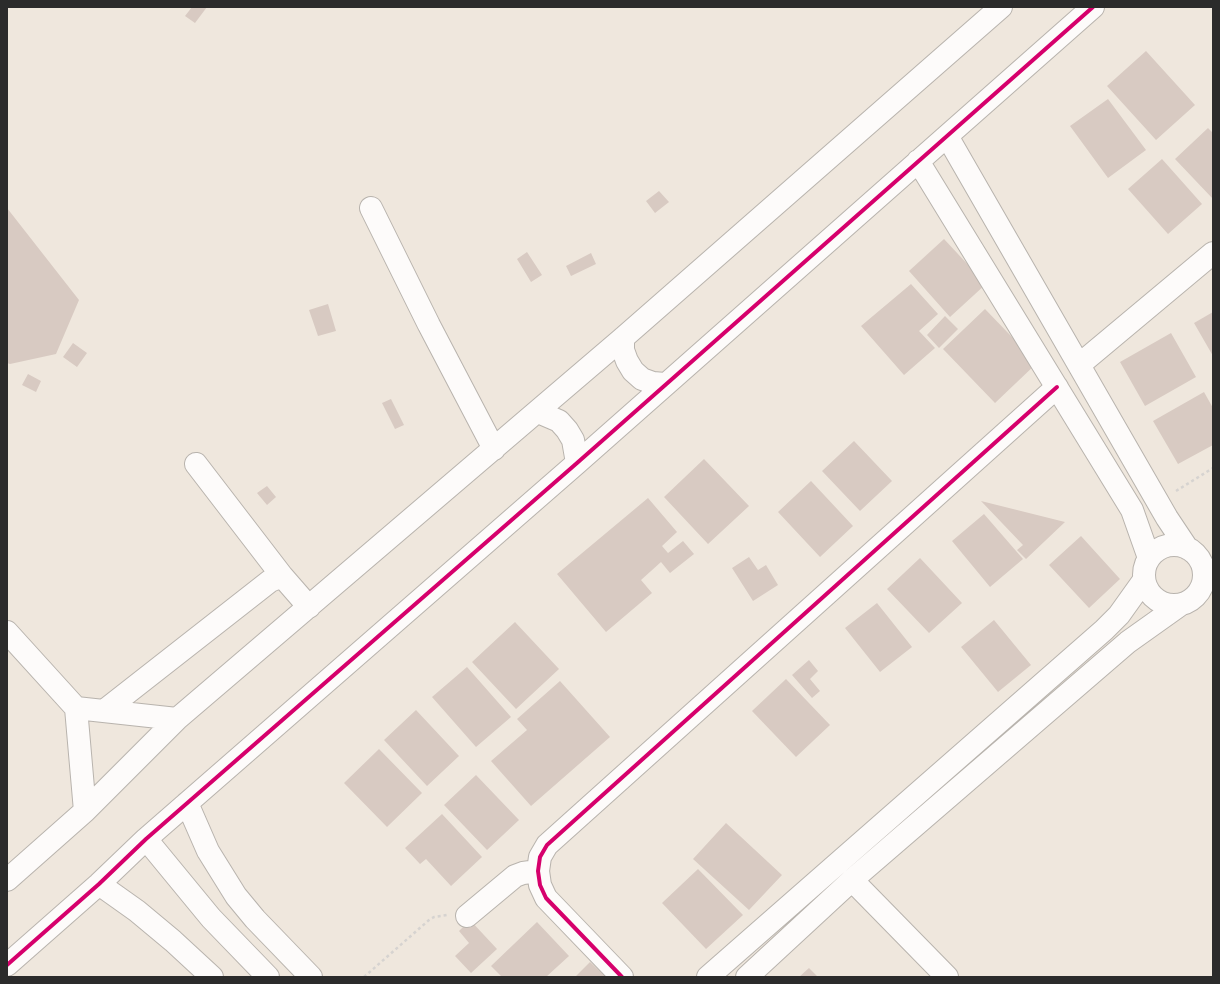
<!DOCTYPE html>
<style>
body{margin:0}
#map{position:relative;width:1220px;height:984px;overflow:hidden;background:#efe7dd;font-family:"IM FELL French Canon",serif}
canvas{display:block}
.frame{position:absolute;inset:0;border:8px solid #2b2b2b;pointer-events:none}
</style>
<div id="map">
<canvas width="1220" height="984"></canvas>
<div class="frame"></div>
</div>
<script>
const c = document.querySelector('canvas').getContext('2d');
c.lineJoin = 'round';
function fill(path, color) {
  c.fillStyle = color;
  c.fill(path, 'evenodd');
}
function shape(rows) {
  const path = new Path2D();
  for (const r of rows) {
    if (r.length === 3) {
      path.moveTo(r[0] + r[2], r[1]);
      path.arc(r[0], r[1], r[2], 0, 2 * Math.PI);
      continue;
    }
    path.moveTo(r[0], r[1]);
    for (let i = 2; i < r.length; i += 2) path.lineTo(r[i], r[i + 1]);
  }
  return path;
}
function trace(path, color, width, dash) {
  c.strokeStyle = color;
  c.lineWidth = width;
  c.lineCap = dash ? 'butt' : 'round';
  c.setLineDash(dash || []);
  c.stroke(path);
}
fill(shape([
 [192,7,207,7,195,23,185,16],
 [1146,51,1195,105,1156,140,1107,86],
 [1108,99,1146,150,1108,178,1070,126],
 [1208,128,1213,133,1213,199,1175,159],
 [1162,159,1202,204,1168,234,1128,189],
 [659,191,669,202,655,213,646,201],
 [7,208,79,300,56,354,10,364,7,363],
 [944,239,986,284,950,317,909,271],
 [527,252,542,275,531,282,517,259],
 [591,253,596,264,571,276,566,266],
 [911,284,938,314,919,331,935,348,904,375,861,326],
 [328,304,336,331,318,336,309,310],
 [985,309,1037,363,995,403,943,349],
 [1213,312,1213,356,1194,323],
 [945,316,958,329,939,348,927,335],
 [1171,333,1196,377,1145,406,1120,362],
 [73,343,87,353,77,367,63,357],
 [28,374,41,381,36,392,22,385],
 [1204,392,1213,408,1213,445,1178,464,1153,421],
 [391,399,404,425,395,429,382,403],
 [854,441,892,481,860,511,822,471],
 [704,459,749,506,708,544,664,497],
 [811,481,853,526,820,557,778,512],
 [267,486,276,497,267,505,257,493],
 [648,498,677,532,662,546,668,553,683,541,694,554,670,573,661,562,641,580,652,593,606,632,557,574],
 [981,501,1065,522,1026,559,1017,550,1023,545],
 [984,514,1023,559,990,587,952,541],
 [1081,536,1120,579,1089,608,1049,565],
 [749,557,758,570,766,565,778,585,753,601,732,568],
 [920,558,962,603,929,633,887,589],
 [877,603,912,647,880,672,845,628],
 [994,620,1031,665,998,692,961,647],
 [515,622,559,669,516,709,472,662],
 [809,660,818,671,810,679,820,691,812,698,792,675],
 [467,667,511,717,476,747,432,697],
 [786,679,830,725,796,757,752,711],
 [560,681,610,737,531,806,491,761,527,730,517,719],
 [416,710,459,756,427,786,384,740],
 [379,749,422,793,387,827,344,783],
 [476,775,519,820,487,850,444,805],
 [442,814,482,857,451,886,426,859,420,864,405,848],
 [726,823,782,875,749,910,693,859],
 [698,869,743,915,706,949,662,903],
 [470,920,497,949,471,973,455,956,469,943,459,931],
 [537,922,569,956,546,977,502,977,491,966],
 [590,962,606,977,575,977],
 [809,968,818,977,799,977]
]), '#d8cac2');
const minor = shape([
 [947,136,1167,518,1187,548],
 [918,161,1132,510,1149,558],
 [371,208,429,325,494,449],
 [623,338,623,350,627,361,633,371,642,379,653,383,665,384],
 [1079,365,1213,253],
 [538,412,559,421,567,430,573,440,577,463],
 [196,464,282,576],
 [1174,575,30],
 [7,632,76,708],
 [104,711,270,581,282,576,309,607],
 [187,803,208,851,236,896,255,919,311,977],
 [85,811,76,708,177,719],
 [146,839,211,918,268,977],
 [7,880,85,811,177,719,623,338,1001,7],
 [852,880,947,977],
 [99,884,137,911,173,941,212,977],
 [467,916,515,876,523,873,538,871],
 [7,965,99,884,146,839,577,463,1093,7],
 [622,977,546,898,540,885,538,871,540,857,547,845,1057,387],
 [708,977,1104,630,1119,615,1144,580],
 [747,977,852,880,1128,642,1180,605]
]);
trace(minor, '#b8b3ad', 24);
trace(shape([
 [1176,491,1213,468],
 [364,977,429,920,434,917,447,915]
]), '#d6d3d0', 2.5, [3, 3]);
trace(minor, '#fdfbfa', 22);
trace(shape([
 [7,965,99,884,146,839,577,463,1093,7],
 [622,977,546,898,540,885,538,871,540,857,547,845,1057,387]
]), '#d6006c', 4);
</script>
